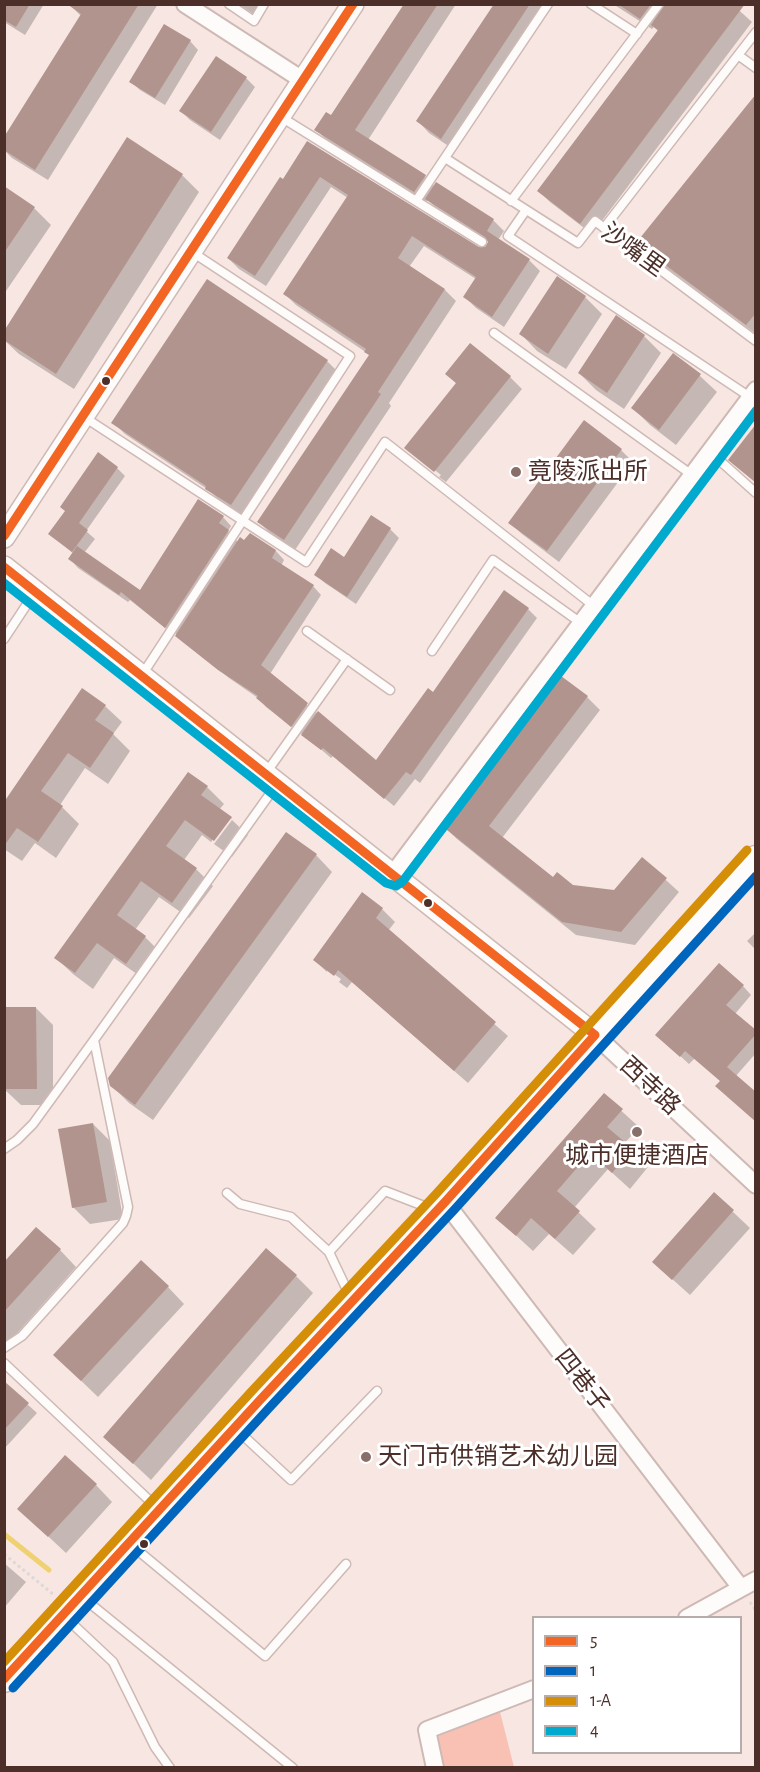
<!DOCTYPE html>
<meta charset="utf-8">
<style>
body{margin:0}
#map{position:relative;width:760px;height:1772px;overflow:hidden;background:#f7e6e2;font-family:"Alegreya Sans",sans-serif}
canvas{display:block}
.frame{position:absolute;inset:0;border:6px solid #4c2f29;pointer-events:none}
.legend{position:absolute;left:532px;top:1616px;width:210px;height:138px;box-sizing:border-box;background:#fff;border:2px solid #b7aca9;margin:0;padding:8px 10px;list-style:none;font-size:18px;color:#4c2f29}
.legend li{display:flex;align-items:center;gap:12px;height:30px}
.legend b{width:30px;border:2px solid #b7aca9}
</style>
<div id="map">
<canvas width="760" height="1772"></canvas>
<div class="frame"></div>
<ul class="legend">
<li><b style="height:8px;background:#f26522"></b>5</li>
<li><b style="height:8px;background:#0065bd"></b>1</li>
<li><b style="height:8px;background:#d58e08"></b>1-A</li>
<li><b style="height:8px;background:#00a9ce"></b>4</li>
</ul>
</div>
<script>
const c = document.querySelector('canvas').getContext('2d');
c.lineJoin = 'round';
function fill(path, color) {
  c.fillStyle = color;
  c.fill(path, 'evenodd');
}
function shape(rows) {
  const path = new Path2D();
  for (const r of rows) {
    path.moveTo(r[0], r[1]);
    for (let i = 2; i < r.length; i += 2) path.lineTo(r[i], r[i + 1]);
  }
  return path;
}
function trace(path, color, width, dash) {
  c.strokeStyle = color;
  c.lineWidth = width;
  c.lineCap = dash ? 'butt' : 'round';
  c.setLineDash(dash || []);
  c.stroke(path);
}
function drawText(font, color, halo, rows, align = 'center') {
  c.font = font + ' "Alegreya Sans","Noto Sans SC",sans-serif';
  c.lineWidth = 6;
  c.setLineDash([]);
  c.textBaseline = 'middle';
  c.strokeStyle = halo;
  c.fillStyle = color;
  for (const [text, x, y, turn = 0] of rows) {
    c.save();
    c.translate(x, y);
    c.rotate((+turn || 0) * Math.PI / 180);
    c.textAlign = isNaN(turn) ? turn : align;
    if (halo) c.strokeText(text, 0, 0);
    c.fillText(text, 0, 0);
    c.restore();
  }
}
fill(shape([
 [500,1712,514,1767,444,1767,438,1736]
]), '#f8c1b4');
fill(shape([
 [4,4,44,4,25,35,4,22],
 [158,4,48,180,12,158,4,150,81,16,70,5],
 [238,4,269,4,261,19],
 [406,4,456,4,368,140,425,176,435,187,493,220,504,231,498,240,529,260,540,271,504,327,476,308,465,297,476,279,424,246,409,267,445,290,456,301,389,403,391,406,295,550,270,533,259,522,370,355,296,305,285,294,348,198,331,187,266,286,239,269,228,258,283,182,308,143,478,249,486,249,490,242,438,210,428,200,426,203,328,141,316,130,332,117],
 [496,4,549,4,453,149,429,133,418,121],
 [613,4,732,4,752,22,592,234,550,202,539,191,659,32,654,27,652,29],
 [190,41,198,50,165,105,140,90,131,82],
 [216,58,246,78,255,87,220,140,190,120,181,111],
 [756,96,756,334,649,255,638,243],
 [128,139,182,175,199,192,74,389,19,354,4,340],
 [4,188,34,208,51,225,4,294],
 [585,297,602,314,566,369,537,351,521,334],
 [644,336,661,353,624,409,596,390,579,373],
 [673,355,700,376,717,392,676,445,650,425,633,408],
 [327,361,339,373,243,516,219,500,210,491,125,434,113,422],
 [447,374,510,377,522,389,446,482,439,477,441,475,417,456,457,384],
 [621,450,633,462,559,562,522,534,510,523],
 [117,468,125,476,86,531,95,539,84,553,140,592,223,517,231,526,228,531,238,542,245,542,250,535,276,551,284,560,281,566,313,586,321,595,270,674,376,762,433,694,528,609,537,618,420,783,415,779,394,806,333,756,331,758,302,733,301,734,266,707,258,698,229,678,186,644,175,633,174,635,130,600,128,602,78,568,70,559,74,554,50,534],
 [390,529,399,538,356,604,325,583,316,575],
 [587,697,600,710,502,838,553,879,572,887,615,892,643,859,679,892,635,945,576,935,457,839,444,826],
 [105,706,122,722,113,734,130,751,108,784,85,768,60,805,79,824,56,858,35,843,22,861,4,849,4,805],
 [207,787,224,804,219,810,232,819,229,819,211,842,202,835,184,860,196,869,213,886,189,918,159,897,135,930,145,937,162,954,144,979,114,958,93,989,73,974,56,958],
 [232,820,248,835,232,857,214,844],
 [316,855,332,872,153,1120,129,1103,111,1085],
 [382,909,395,922,388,931,508,1036,468,1083,352,982,347,988,339,982,341,979,327,969,327,972,314,960],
 [756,932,756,950,747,941],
 [743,986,751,995,735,1014,756,1032,756,1053,735,1077,722,1081,695,1058,689,1064,666,1043],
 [36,1008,53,1025,53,1105,21,1105,4,1089],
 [604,1095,639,1127,624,1144,648,1167,630,1189,608,1169,574,1208,596,1229,573,1255,549,1234,533,1251,497,1218],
 [93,1124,110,1141,123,1219,90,1224,73,1207],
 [715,1195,750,1228,690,1295,671,1278],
 [60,1250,76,1267,4,1348,4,1265],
 [296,1276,313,1293,151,1480,105,1437],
 [168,1287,184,1304,98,1397,72,1372],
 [4,1383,37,1413,4,1449],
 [96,1485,112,1502,66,1553,36,1525],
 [4,1563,26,1582,4,1608]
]), '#0003');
trace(shape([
 [4,1534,49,1570]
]), '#efd171', 5);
fill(shape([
 [4,4,30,4,16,27,4,20],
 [67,4,139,4,35,170,4,150,4,137,81,14],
 [404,4,438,4,355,130,426,175,414,192,314,130,326,112,331,115],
 [494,4,530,4,441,139,416,121],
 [618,4,651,4,640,19],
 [665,4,745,4,580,224,537,191,658,30,651,25],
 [164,24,191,40,155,98,129,82],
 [216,56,247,77,211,132,179,111],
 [756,94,756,313,746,325,636,243],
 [127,137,183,174,56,374,4,340,4,331],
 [307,141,479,247,485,247,488,242,485,237,425,199,436,182,494,219,487,231,530,259,492,317,463,297,476,277,412,236,398,258,445,289,378,392,381,394,284,540,257,522,369,355,364,352,366,349,283,294,348,195,320,177,255,276,227,258,280,177,283,179],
 [4,186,35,207,4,253],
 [557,276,586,296,548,354,519,334],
 [207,279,328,360,231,505,205,489,206,486,111,423],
 [616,315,645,335,607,393,578,373],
 [470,343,511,376,434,472,404,448,456,383,445,374],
 [673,353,701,374,659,430,631,408],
 [584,420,622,449,547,551,508,523],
 [756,424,756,483,728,460],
 [98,452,118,467,79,523,88,530,72,552,48,534,65,511,60,507],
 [198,499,224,516,219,523,229,530,165,628,121,592,119,595,68,559,77,546,140,590],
 [371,515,391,528,347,597,314,575,331,548,344,557],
 [250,533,276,550,272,558,314,585,261,665,308,703,291,727,256,698,258,696,218,670,175,636,240,537,244,540],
 [504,590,529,608,411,775,406,772,384,799,323,748,321,750,301,735,318,711,376,760,428,688,433,692],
 [557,673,588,696,489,826,553,877,557,872,573,885,614,890,642,857,667,878,621,932,562,922,442,826],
 [82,688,106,705,95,720,114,733,90,768,68,753,41,791,63,806,38,842,17,828,4,846,4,802],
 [188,772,208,786,201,795,232,817,214,841,185,820,166,846,197,868,172,903,141,881,117,915,146,936,126,964,97,943,75,973,54,958],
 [286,832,317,854,135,1105,110,1086,108,1078],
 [362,892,383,908,376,918,496,1022,454,1071,338,970,334,976,313,960],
 [719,963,744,985,726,1005,756,1030,756,1034,727,1067,756,1092,756,1122,715,1086,720,1081,685,1051,680,1057,655,1035],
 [4,1007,36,1007,37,1089,4,1089],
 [604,1093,623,1109,607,1127,633,1149,612,1173,590,1153,557,1191,580,1211,555,1239,531,1218,516,1236,495,1218],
 [93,1123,107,1202,72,1208,58,1129],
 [714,1192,734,1210,672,1280,652,1262],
 [36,1227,61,1249,4,1312,4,1262],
 [266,1248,297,1275,133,1464,103,1437],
 [141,1260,169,1286,81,1381,53,1355],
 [4,1381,29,1403,4,1430],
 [65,1455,97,1484,48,1537,17,1509]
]), '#b1948d');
const service = shape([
 [229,4,254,21,264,4],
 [591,4,637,34],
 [738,55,756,68],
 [281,117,482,242],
 [445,158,578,243,595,221,756,341],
 [416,201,548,4],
 [511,201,659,4],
 [526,210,508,236,750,397],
 [604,228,756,32],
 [494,333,692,475],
 [84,417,306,562,385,442,594,606],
 [709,451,756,493],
 [307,631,390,690],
 [4,639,35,592],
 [432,651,493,560,581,623],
 [142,675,350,356,192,252],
 [266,773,347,659],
 [4,1149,17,1140,33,1124,94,1040],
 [227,1193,240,1204,291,1217,329,1252],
 [347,1290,329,1252,385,1191,424,1206],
 [4,1348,22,1336,123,1223,126,1216,128,1207,94,1040,277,784],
 [4,1363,151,1502],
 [235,1428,291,1480,377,1391],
 [130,1544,265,1656,346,1564],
 [82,1597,293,1768],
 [64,1616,113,1662,155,1747,170,1768]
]);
const minor = shape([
 [185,4,304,81],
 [393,874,756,390],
 [595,1035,756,1185],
 [445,1202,741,1588],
 [687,1618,756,1580],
 [435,1768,427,1730,534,1689]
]);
const tertiary = shape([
 [4,537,353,4],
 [4,567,595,1035]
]);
const secondary = shape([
 [4,1680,260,1400,445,1202,756,858]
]);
trace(service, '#ceb9b4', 11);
trace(minor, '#ceb9b4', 20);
trace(tertiary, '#ceb9b4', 24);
trace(secondary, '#ceb9b4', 27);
trace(shape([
 [4,1554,54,1595],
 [750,1602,756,1611]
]), '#ded8d7', 3, [3, 3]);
trace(service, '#fefbfb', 8);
trace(minor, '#fefbfb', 16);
trace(tertiary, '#fefbfb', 21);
trace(secondary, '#fefbfb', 24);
trace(shape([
 [4,536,353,4],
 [4,567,595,1035,445,1202,260,1400,4,1679]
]), '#f26522', 9);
trace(shape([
 [13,1688,269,1408,454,1210,756,876]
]), '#0065bd', 9);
trace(shape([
 [4,1662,251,1392,436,1194,747,850]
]), '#d58e08', 9);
trace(shape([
 [4,583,386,883,396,886,403,881,756,411]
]), '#00a9ce', 9);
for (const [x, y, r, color] of [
 [106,381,5,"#4c2f29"],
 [516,472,6,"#886f6a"],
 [428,903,5,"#4c2f29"],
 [637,1132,6,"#886f6a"],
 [366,1457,6,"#886f6a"],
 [144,1544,5,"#4c2f29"]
]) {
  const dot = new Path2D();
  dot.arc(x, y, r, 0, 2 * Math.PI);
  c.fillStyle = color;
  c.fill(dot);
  trace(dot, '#fff', 2);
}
drawText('24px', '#4c2f29', '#fff', [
 ["沙嘴里",633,250,36],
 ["西寺路",650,1086,43],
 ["四巷子",582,1381,52]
]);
drawText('24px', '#4c2f29', '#fff', [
 ["竟陵派出所",528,472],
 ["城市便捷酒店",637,1156,"center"],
 ["天门市供销艺术幼儿园",378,1457]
], 'left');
</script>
